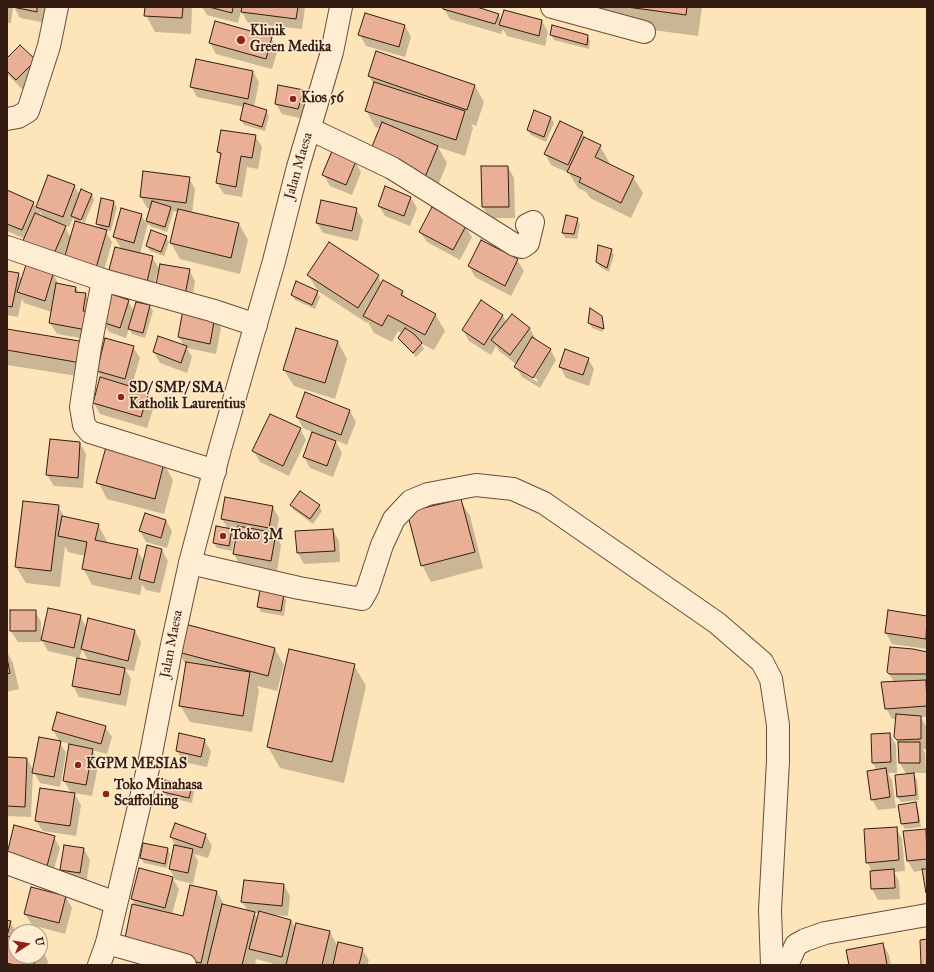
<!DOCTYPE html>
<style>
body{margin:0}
#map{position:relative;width:934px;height:972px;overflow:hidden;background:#fde4b9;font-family:"IM FELL Great Primer",serif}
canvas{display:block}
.frame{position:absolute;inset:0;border:8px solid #351c13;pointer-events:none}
.north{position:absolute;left:8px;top:924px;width:40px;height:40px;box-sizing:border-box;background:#feedd2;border:1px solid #ae9986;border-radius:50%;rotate:78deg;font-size:11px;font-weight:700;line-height:16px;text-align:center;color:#351c13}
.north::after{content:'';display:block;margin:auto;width:14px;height:18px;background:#8f2418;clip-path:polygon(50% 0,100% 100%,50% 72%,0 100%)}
</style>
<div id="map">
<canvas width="934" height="972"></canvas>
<div class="frame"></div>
<div class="north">U</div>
</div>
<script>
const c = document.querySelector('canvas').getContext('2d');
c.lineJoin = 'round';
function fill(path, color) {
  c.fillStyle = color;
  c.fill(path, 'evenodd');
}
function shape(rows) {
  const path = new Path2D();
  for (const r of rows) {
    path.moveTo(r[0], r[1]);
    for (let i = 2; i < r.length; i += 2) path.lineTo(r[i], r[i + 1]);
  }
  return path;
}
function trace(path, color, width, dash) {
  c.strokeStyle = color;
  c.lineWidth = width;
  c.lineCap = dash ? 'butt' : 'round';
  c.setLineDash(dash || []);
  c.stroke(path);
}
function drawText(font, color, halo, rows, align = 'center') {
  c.font = font + ' "IM FELL Great Primer",serif';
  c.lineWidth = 3;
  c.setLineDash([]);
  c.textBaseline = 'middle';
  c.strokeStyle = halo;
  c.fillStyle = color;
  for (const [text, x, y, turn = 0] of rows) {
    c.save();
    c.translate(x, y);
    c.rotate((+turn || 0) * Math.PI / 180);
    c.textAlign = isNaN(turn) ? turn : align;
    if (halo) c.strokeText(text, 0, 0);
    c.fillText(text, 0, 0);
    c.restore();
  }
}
fill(shape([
 [7,7,13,7,11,23,7,23],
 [14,7,45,7,42,22,20,18],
 [146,7,192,7,191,34,155,32,146,15],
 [202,7,305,7,302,29,248,23,241,11,238,23,207,15],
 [444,7,473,7,498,14,502,21,542,21,548,32,545,46,507,36,503,29,501,34,450,19,444,9],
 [555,7,702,7,698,36,615,25],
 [405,26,411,37,405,57,366,46,360,35],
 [551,34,588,36,590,41,589,49,554,40],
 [271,38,278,49,272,69,216,54,210,43],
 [377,52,475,86,484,102,476,126,471,124,473,128,465,156,438,147,447,163,435,193,380,128,375,127,366,110,374,85,369,76],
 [7,60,35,61,41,71,23,90,7,74],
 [253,72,259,82,254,107,266,111,269,116,265,131,244,125,241,120,244,107,197,97,191,86],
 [303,90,309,101,304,119,282,114,276,104],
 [535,112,551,118,554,123,546,142,531,135,528,130],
 [582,133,586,139,600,146,609,162,608,164,633,177,643,193,631,218,590,198,586,192,578,188,569,173,551,165,545,154],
 [255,136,262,147,258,169,247,167,242,197,224,194,217,183,222,157,218,152],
 [355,162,361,172,352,195,330,186,324,175],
 [482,167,508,167,514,178,515,218,489,218,483,207],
 [144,172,189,178,195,189,192,213,239,224,248,240,240,274,180,259,171,243,178,212,172,211,173,213,167,232,150,226,148,223,140,254,152,257,160,270,189,270,195,281,191,306,160,271,158,271,151,297,114,237,141,215,146,223,151,208,147,208,141,197],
 [49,176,74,186,80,195,92,194,94,200,84,224,80,215,78,216,82,224,100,229,97,223,114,202,117,207,111,231,105,230,112,242,102,278,68,248,67,248,59,266,25,239,7,231,7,191,33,203,37,208],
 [40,212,44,218,39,216],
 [73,218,76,221,71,238,64,225,69,227],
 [411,198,417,208,410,226,385,216,379,206],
 [356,209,363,220,358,241,323,233,317,223],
 [567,217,577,219,580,224,577,239,565,238,563,233],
 [465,226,472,237,460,260,427,242,420,232],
 [166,237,169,242,164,256,150,251,147,246],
 [611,250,614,255,609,272,600,267,597,262],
 [517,260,524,271,511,296,475,277,469,266],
 [7,272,18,274,22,280,53,274,59,285,76,288,79,293,85,294,91,305,98,341,57,334,50,323,52,312,24,303,22,298,18,317,7,315],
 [308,275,378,276,382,283,402,292,407,300,435,314,445,331,434,350,420,343,424,349,416,357,402,343,399,338,402,333,398,331,392,342,374,333,368,322,367,323,318,291],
 [317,292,320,297,315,309,295,300,292,295],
 [128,301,134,311,150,306,153,311,145,338,132,334,129,328,126,338,109,332,103,322],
 [482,302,503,316,506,322,512,315,530,329,536,339,550,349,556,360,540,388,522,377,516,367,517,365,499,351,496,346,491,355,469,341,463,330],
 [523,371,538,380,537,382,523,373],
 [215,317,221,328,216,354,187,348,192,357,187,373,160,363,154,352,159,337,184,346,179,337],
 [601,319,603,332,592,328,589,322],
 [7,330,84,343,90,378,7,365],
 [297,330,338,342,347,359,335,399,294,386,284,370],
 [106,340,133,347,140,358,131,388,148,393,155,403,147,428,100,414,94,403,102,379,98,371],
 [588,359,594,369,589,386,566,378,560,367],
 [306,394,350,411,356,422,347,445,335,440,342,453,333,477,310,468,304,457,313,432,303,428,297,417],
 [300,429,306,440,289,476,260,462,254,451],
 [80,443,86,454,83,488,54,486,47,475],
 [164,464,173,480,164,514,107,499,98,482],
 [460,500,470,516,483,568,431,582,422,565],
 [291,505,319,506,322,511,313,524,294,510],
 [58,506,65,518,98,525,107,541,107,543,137,550,144,562,162,550,168,561,160,593,146,590,142,584,140,595,92,585,83,568,85,556,68,552,65,546,60,587,26,583,16,567],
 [273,507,279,518,276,535,281,545,277,572,240,565,234,554,238,531,232,530,235,535,232,551,217,548,214,543,228,529,222,519],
 [166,520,172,531,167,548,146,542,140,531],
 [333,530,339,541,340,562,304,564,298,553],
 [283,595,286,600,284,616,261,612,258,606],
 [35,611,41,622,41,642,18,642,11,631],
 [889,611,927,617,927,649,892,644,886,633],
 [80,616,87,628,135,631,141,642,134,671,125,669,131,679,126,706,79,697,73,686,78,658,48,651,41,639],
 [82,649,89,662,79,660],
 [275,649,284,665,277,691,257,686,259,690,252,732,190,722,180,705,186,665,179,652],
 [7,652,13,663,19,689,7,692],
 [927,653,927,717,921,717,927,728,927,749,923,749,925,753,926,773,913,773,917,780,919,800,901,802,898,797,896,776,907,775,900,763,899,744,895,737,896,719,892,719,886,708,894,682,888,672],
 [354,665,366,686,344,783,280,768,268,747],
 [105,727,112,737,107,754,92,750,99,761,92,796,74,793,81,805,76,836,43,831,36,821,71,793,64,781,70,744,59,741,66,753,60,787,40,783,33,771,31,817,7,816,7,758,27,759,34,771,60,742,53,730],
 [890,734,896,745,897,773,888,773,892,780,896,808,878,810,872,799,877,771,873,763],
 [204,740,211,751,207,767,183,762,177,751],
 [191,787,194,792,192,803,167,797,164,792],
 [916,803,918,808,921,827,905,829,902,824,899,806],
 [896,828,902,839,905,871,894,872,899,881,900,899,878,900,872,889,872,871,867,862],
 [926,830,927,832,927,893,924,870,914,872,908,861],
 [206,835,212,846,208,858,194,854,198,861,193,884,173,879,179,889,172,914,184,917,217,892,225,906,248,911,242,902,284,885,290,896,288,916,274,915,274,916,291,920,296,929,330,932,338,947,362,949,369,960,367,965,278,965,256,959,255,965,162,965,132,899,140,869,175,879,170,869,176,847,171,837],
 [254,913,259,913,258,919],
 [54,837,60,848,52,876,14,865],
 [84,849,90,860,86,884,67,880,61,870],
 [168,849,170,854,167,868,144,863,141,858],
 [66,897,72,908,65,934,32,925,25,914],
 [7,921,10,922,16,932,16,956,40,956,40,947,48,961,47,965,7,965],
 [883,944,889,955,891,965,850,965]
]), '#0003');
const building = shape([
 [13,7,37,7,37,12,13,7],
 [145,7,183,7,182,18,144,16,145,7],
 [209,7,233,7,232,13,209,7],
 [242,7,298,7,296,19,241,12,242,7],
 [443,7,477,7,499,14,495,24,443,9,443,7],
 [627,7,687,7,686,15,627,7],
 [504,10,542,20,539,36,499,25,504,10],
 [365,13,405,25,399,47,358,35,365,13],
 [215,21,272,37,266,59,209,43,215,21],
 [552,25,588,35,587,45,550,35,552,25],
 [20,45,36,60,16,80,7,71,7,58,20,45],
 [376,51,475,85,467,110,368,76,376,51],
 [196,59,253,71,248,99,190,87,196,59],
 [374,82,465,111,456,140,365,111,374,82],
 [278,85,304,90,298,109,275,104,278,85],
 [244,103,267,110,262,127,240,120,244,103],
 [534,110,551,117,544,137,527,130,534,110],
 [560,121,583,132,568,165,544,154,560,121],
 [382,122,438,146,425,177,369,154,382,122],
 [221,130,256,135,252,158,241,156,236,187,216,183,221,153,217,152,221,130],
 [584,137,601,145,595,157,634,176,621,203,579,182,581,178,567,172,584,137],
 [332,151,356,161,346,185,322,175,332,151],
 [481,166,508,166,509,207,482,207,481,166],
 [143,171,190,177,186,203,140,197,143,171],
 [48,175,75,185,63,217,36,207,48,175],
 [385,186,411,197,404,216,378,206,385,186],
 [81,189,92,194,81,220,71,216,81,189],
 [7,190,34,202,22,230,7,224,7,190],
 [101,198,114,201,109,227,96,224,101,198],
 [321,200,357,208,352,231,316,223,321,200],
 [152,201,171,207,165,227,146,221,152,201],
 [432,207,466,226,453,250,419,232,432,207],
 [121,208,142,214,134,243,113,237,121,208],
 [178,209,239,223,231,258,170,243,178,209],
 [35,213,66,226,53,256,22,243,35,213],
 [566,215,578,218,574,234,562,233,566,215],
 [75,221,107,230,96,268,64,259,75,221],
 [151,230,167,236,161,252,146,246,151,230],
 [481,240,518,259,505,286,468,266,481,240],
 [329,242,379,275,358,308,307,275,329,242],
 [598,245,612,249,607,268,596,262,598,245],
 [115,247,153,256,146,286,107,277,115,247],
 [160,264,190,269,185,295,155,290,160,264],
 [26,265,53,274,45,301,17,292,26,265],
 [7,271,19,273,12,307,7,306,7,271],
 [383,280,403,291,401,295,436,314,425,335,388,315,382,326,363,316,383,280],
 [296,281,318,291,312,305,291,295,296,281],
 [56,283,76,287,75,292,86,293,83,311,95,313,92,331,49,323,56,283],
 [111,294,129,300,120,328,102,322,111,294],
 [481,300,503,315,484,345,462,330,481,300],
 [136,302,150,305,143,333,128,329,136,302],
 [590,308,602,316,604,329,588,323,590,308],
 [183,310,215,316,210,344,178,337,183,310],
 [512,314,530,328,510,355,491,340,512,314],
 [296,328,338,341,325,383,283,370,296,328],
 [405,328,414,334,422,343,413,353,398,338,405,328],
 [7,329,85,342,81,363,7,350,7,329],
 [158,336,187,346,181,363,153,352,158,336],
 [532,337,551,349,533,378,514,367,532,337],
 [105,338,134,346,125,379,97,371,105,338],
 [565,349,589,358,583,375,559,367,565,349],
 [100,377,149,392,141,417,93,403,100,377],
 [305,392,350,410,341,435,296,417,305,392],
 [270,414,301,428,283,466,252,451,270,414],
 [312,432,336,441,327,466,303,457,312,432],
 [50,439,80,442,78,478,46,475,50,439],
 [106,447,164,463,155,499,96,483,106,447],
 [300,491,320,505,310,519,290,505,300,491],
 [225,497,273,506,269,528,221,519,225,497],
 [461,499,475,552,421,566,407,512,461,499],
 [23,501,59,505,51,571,15,567,23,501],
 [145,513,166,520,161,538,139,531,145,513],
 [62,516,99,524,95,540,138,549,131,579,82,569,87,542,58,536,62,516],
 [216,526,232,529,229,546,213,543,216,526],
 [238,526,276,533,271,561,233,554,238,526],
 [333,529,335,551,297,553,295,531,333,529],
 [147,545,162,549,154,583,139,579,147,545],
 [260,590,284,594,281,611,257,607,260,590],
 [48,608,81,615,74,648,41,640,48,608],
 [10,610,36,610,36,631,10,631,10,610],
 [888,610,927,616,926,639,885,633,888,610],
 [88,618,135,630,128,661,81,649,88,618],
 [185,624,275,648,268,676,178,652,185,624],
 [890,647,913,649,927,652,927,674,889,674,887,672,890,647],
 [289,649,355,664,332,762,267,747,289,649],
 [7,658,10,673,7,674,7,658],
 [77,658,125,668,120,695,72,686,77,658],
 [186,662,250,672,243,716,179,706,186,662],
 [926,680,927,706,885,709,881,682,926,680],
 [57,712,106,726,101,744,52,730,57,712],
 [896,714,921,716,921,739,897,740,894,737,896,714],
 [179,733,205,739,201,757,176,751,179,733],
 [890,733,891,762,872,763,871,734,890,733],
 [39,737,61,741,54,777,32,773,39,737],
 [898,742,920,742,920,763,899,763,898,742],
 [69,744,93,749,86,785,63,781,69,744],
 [7,757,27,758,25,807,7,806,7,757],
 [886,768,890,797,871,800,867,771,886,768],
 [914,773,916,795,897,797,895,775,914,773],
 [165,780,192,786,189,798,163,792,165,780],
 [40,788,75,793,70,826,35,821,40,788],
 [916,802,919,822,901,824,898,805,916,802],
 [175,823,206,834,202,848,170,837,175,823],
 [14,825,55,836,47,866,7,854,14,825],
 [897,827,899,860,866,863,864,829,897,827],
 [926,829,927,859,907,861,903,831,926,829],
 [143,843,168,848,165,864,140,858,143,843],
 [64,845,84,848,80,873,60,870,64,845],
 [174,845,193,849,188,873,169,869,174,845],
 [139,868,173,877,165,908,131,899,139,868],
 [894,869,895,888,871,889,870,871,894,869],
 [922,869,927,869,927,893,926,893,922,869],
 [244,880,284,884,282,906,241,902,244,880],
 [190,885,217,891,201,963,174,957,124,943,132,904,183,916,190,885],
 [31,887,66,896,59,923,24,914,31,887],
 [222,904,255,912,242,965,207,965,222,904],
 [259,911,291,920,282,957,249,949,259,911],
 [7,920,11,921,7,936,16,938,16,956,36,956,34,965,15,965,7,963,7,920],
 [296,923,330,931,322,965,286,965,296,923],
 [927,939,927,965,921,965,920,940,927,939],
 [338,942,363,948,359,965,333,965,338,942],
 [883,943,887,965,849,965,846,950,883,943]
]);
fill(building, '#e9b095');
trace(building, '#351c13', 1);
const minor = shape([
 [552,7,644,32],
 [7,119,18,117,28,111,49,46,57,7],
 [310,129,392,168,515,245,522,247,528,243,533,222,527,225],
 [7,247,103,280,211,310,256,325],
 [103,280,90,347,81,407,84,425,90,432,215,471],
 [190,563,299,588,362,599,368,588,382,545,394,519,411,501,428,494,476,485,513,489,544,503,717,623,762,662,771,679,778,725,778,761,770,910,772,965],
 [7,863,116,903],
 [107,943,185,965],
 [787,965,796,945,805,940,825,933,927,915]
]);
const tertiary = shape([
 [99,965,107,943,149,764,172,645,190,563,220,449,274,261,298,167,332,52,341,7]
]);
trace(minor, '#674e3c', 24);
trace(tertiary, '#674e3c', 24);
trace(minor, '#feedd2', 22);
trace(tertiary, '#feedd2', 22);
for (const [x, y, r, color] of [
 [241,40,5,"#8f2418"],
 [293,99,4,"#8f2418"],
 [121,397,4,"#8f2418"],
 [223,536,4,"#8f2418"],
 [78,765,4,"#8f2418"],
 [106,794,4,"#8f2418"]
]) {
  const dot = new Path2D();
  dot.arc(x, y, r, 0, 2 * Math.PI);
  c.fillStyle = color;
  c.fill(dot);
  trace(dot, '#feedd2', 1.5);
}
drawText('bold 14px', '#351c13', '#feedd2', [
 ["Klinik",250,32],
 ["Green Medika",250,48],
 ["Kios 56",301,99],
 ["SD/ SMP/ SMA",129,389],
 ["Katholik Laurentius",129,405],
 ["Toko 3M",231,536],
 ["KGPM MESIAS",86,765],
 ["Toko Minahasa",114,786],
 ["Scaffolding",114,802]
], 'left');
drawText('14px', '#351c13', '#feedd2', [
 ["Jalan Maesa",299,166,-74],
 ["Jalan Maesa",172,644,-79]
]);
</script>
